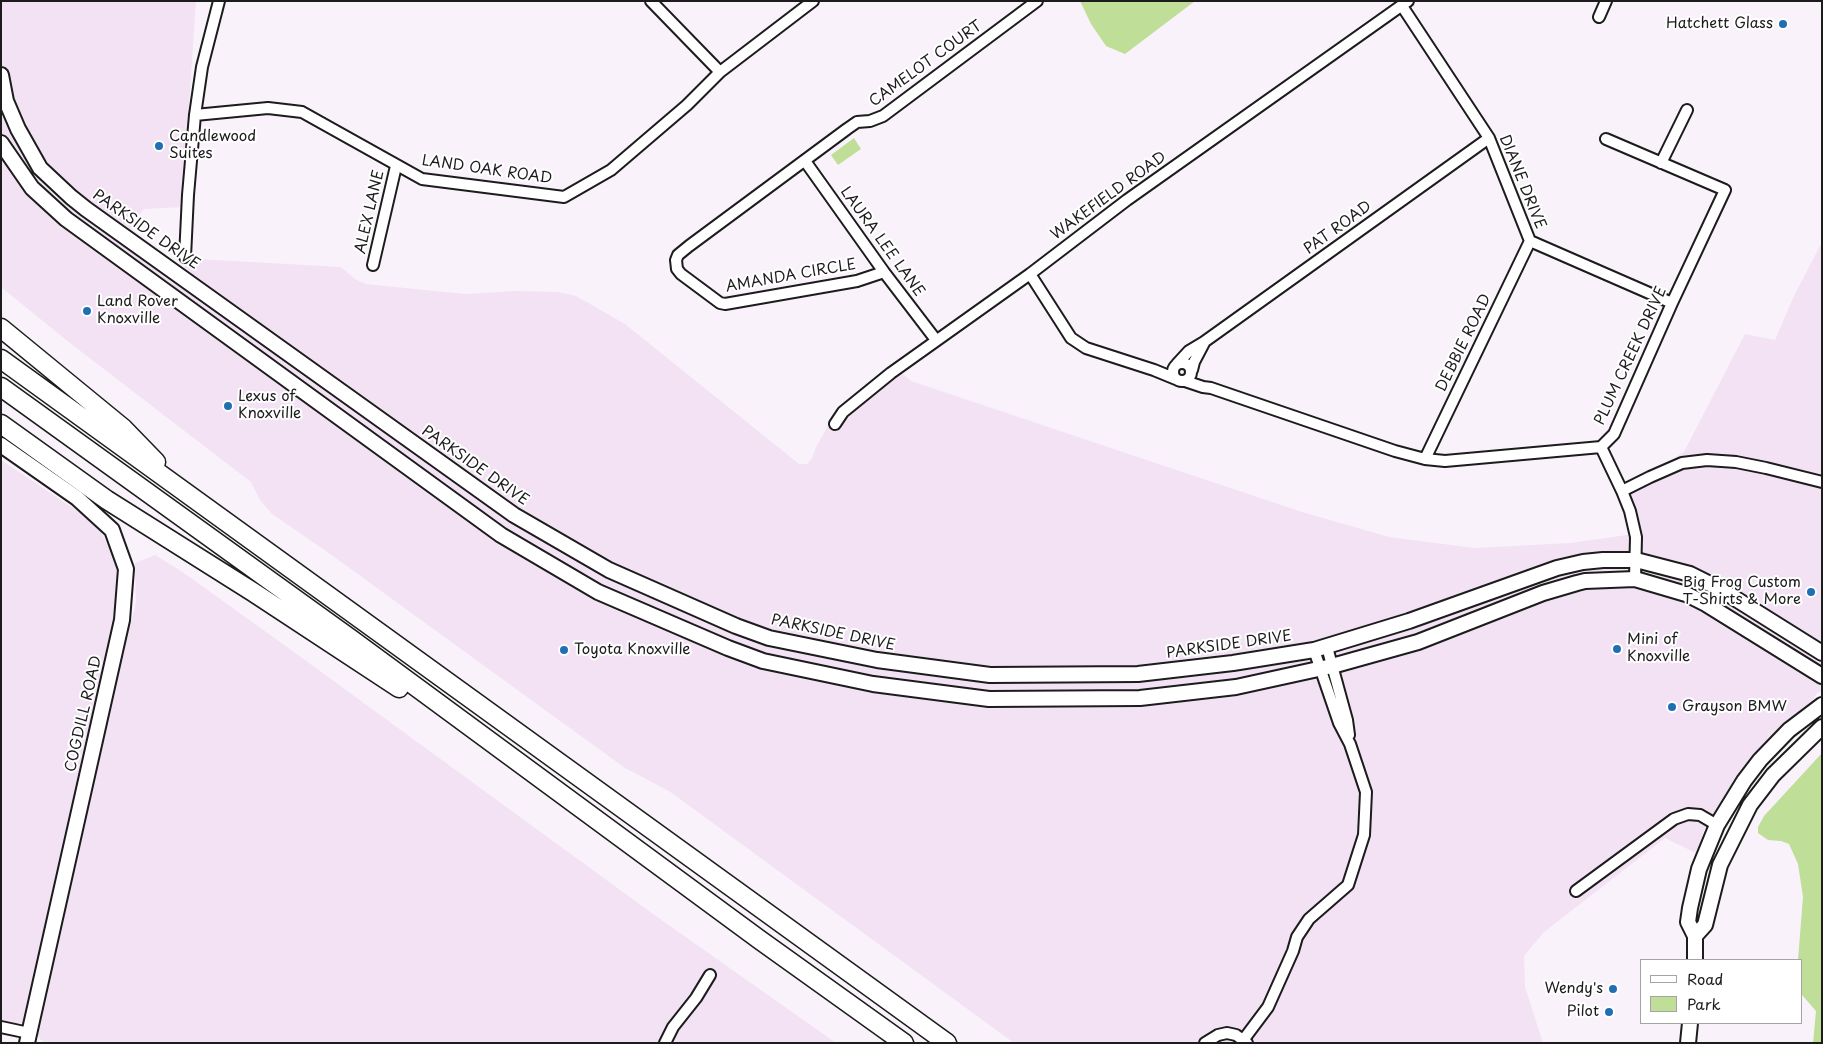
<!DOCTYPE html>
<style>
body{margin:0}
#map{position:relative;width:1823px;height:1044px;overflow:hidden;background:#f9f2fa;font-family:"Playpen Sans",sans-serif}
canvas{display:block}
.frame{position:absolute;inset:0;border:2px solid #1c1c1c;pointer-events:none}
.legend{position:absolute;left:1640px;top:959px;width:162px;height:65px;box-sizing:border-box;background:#fff;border:1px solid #a4a4a4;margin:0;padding:6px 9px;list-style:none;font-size:15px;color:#1c1c1c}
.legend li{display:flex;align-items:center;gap:10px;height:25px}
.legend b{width:25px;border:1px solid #a4a4a4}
</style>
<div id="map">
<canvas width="1823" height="1044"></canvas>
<div class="frame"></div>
<ul class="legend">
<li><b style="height:6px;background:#fff"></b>Road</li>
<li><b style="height:14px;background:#bfde97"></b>Park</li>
</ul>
</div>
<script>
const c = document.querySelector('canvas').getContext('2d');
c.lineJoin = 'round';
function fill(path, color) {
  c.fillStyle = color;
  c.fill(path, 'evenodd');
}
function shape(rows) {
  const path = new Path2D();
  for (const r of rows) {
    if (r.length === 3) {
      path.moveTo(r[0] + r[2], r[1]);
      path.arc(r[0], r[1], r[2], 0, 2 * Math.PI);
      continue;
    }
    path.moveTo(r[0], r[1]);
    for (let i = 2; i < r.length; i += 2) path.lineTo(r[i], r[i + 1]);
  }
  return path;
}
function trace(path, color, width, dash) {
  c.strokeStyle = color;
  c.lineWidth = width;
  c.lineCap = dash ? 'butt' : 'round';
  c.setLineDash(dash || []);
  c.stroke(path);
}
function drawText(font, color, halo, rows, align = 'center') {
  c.font = font + ' "Playpen Sans",sans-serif';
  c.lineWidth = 4;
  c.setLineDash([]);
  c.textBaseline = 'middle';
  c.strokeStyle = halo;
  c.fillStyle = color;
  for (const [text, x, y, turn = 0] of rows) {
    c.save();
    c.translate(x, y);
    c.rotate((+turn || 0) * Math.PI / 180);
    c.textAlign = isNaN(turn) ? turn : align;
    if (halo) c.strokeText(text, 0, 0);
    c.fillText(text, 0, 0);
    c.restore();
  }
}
fill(shape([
 [1,1,196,1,182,207,144,209,136,219,131,229,183,268,197,259,341,267,355,279,366,284,385,286,466,294,515,291,558,292,576,296,625,324,799,464,807,464,812,459,816,447,839,407,894,366,911,381,1302,512,1389,537,1474,548,1571,543,1641,533,1639,519,1624,484,1663,465,1684,452,1745,334,1775,340,1794,296,1822,242,1822,691,1817,693,1810,704,1789,721,1743,772,1719,809,1715,812,1703,832,1698,854,1665,838,1544,932,1524,956,1525,987,1543,1043,1014,1043,669,791,625,768,326,551,272,514,260,500,251,482,70,343,1,287],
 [1,460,82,514,98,527,114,557,120,578,119,601,82,780,26,1018,23,1023,16,1024,1,1022],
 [155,555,181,571,287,647,653,914,836,1043,47,1043,41,1040,35,1030,101,740,136,603,135,563]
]), '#f2e2f4');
fill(shape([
 [1080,1,1195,1,1125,54,1106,46,1091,24],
 [854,138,861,149,838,165,831,155],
 [1822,753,1822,1043,1813,1043,1816,1011,1802,995,1802,960,1798,960,1803,897,1798,864,1789,844,1781,841,1768,840,1758,833,1758,827,1764,816]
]), '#bfde97');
const street = shape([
 [651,1,720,72],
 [1402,6,1489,138,1530,241,1672,303],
 [1599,17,1606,1],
 [195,115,268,108,302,112,422,179,564,197,611,170,687,105,720,72,813,1],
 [805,161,884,272,936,340],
 [1661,163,1687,110],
 [185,257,188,195,195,115,202,67,219,1],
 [373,265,396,166],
 [884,272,857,281,725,304,720,303,681,274,677,269,676,260,678,255,689,246,847,129,857,122,870,121,883,116,1037,1],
 [1030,274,1071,338,1086,348,1154,370,1176,379],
 [1182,372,9],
 [1177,364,1189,351,1204,342,1489,138],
 [1192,370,1194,362,1204,343],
 [1185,381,1203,387,1211,388,1395,451,1425,459,1445,461,1601,447,1614,434,1672,303,1725,190,1606,139],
 [835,424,843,412,891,373,1030,274,1127,200,1408,1],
 [1601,447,1622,491,1630,511,1636,537,1635,579],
 [1425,459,1530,241],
 [1622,491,1650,477,1682,463,1707,460,1736,462,1766,468,1822,482],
 [1327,647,1347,720,1349,735],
 [1576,891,1674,819,1688,814,1700,815,1717,825],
 [1,1027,29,1033],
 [1244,1039,1268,1007,1293,951,1297,937,1309,919,1348,885,1364,835,1366,792,1350,744,1339,723,1314,650],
 [665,1043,673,1027,696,998,710,975],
 [1205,1043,1218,1035,1227,1033,1236,1035,1247,1043]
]);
const secondary = shape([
 [1,75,6,101,18,129,40,168,71,197,86,209,514,515,609,570,736,626,769,638,877,660,990,675,1138,674,1233,663,1314,650,1409,621,1557,568,1583,562,1603,560,1636,560,1690,574,1720,589,1822,653],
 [1,143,32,188,66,219,501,535,598,592,728,648,763,661,873,684,989,699,1140,698,1236,687,1332,666,1418,642,1543,593,1577,583,1585,581,1635,579,1686,594,1706,604,1822,676],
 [1,445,77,498,112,530,126,569,122,620,27,1043],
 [1695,936,1705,925,1720,865,1750,805,1773,775,1822,727],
 [1695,960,1695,936,1688,922,1690,908,1699,869,1717,825,1744,781,1760,760,1789,730,1822,705],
 [1688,1043,1690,1023]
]);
const highway = shape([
 [1,328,123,428,156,462],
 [1,359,947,1043],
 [1,387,351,639,760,940,904,1043],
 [1,424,107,500,253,592,399,688]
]);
trace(street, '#1c1c1c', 14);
trace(secondary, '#1c1c1c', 18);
trace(highway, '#1c1c1c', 21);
trace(street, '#fff', 10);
trace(secondary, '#fff', 14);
trace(highway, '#fff', 18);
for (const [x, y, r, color] of [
 [1783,24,5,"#1f6fb2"],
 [159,146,5,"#1f6fb2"],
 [87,311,5,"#1f6fb2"],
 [228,406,5,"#1f6fb2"],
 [1811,592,5,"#1f6fb2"],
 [1617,649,5,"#1f6fb2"],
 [564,650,5,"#1f6fb2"],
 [1672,707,5,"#1f6fb2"],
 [1613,989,5,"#1f6fb2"],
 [1609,1012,5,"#1f6fb2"]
]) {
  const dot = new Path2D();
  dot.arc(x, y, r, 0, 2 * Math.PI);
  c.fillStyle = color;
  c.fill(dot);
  trace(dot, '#fff', 2);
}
drawText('15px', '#1c1c1c', '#fff', [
 ["Hatchett Glass",1773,24,"right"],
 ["Candlewood",169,137],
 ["Suites",169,154],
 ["Land Rover",97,302],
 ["Knoxville",97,319],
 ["Lexus of",238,397],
 ["Knoxville",238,414],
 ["Big Frog Custom",1801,583,"right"],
 ["T-Shirts & More",1801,600,"right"],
 ["Mini of",1627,640],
 ["Knoxville",1627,657],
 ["Toyota Knoxville",574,650],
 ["Grayson BMW",1682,707],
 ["Wendy's",1603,989,"right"],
 ["Pilot",1599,1012,"right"]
], 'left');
drawText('15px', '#1c1c1c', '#fff', [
 ["CAMELOT COURT",926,64,-36],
 ["LAND OAK ROAD",487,170,8],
 ["DIANE DRIVE",1522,182,68],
 ["WAKEFIELD ROAD",1109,196,-36],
 ["ALEX LANE",370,212,-77],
 ["PAT ROAD",1338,228,-36],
 ["PARKSIDE DRIVE",146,230,35],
 ["LAURA LEE LANE",882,242,54],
 ["AMANDA CIRCLE",791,276,-10],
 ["DEBBIE ROAD",1464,343,-64],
 ["PLUM CREEK DRIVE",1631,356,-65],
 ["PARKSIDE DRIVE",475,466,35],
 ["PARKSIDE DRIVE",833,633,12],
 ["PARKSIDE DRIVE",1229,645,-8],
 ["COGDILL ROAD",84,714,-77]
]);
</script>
